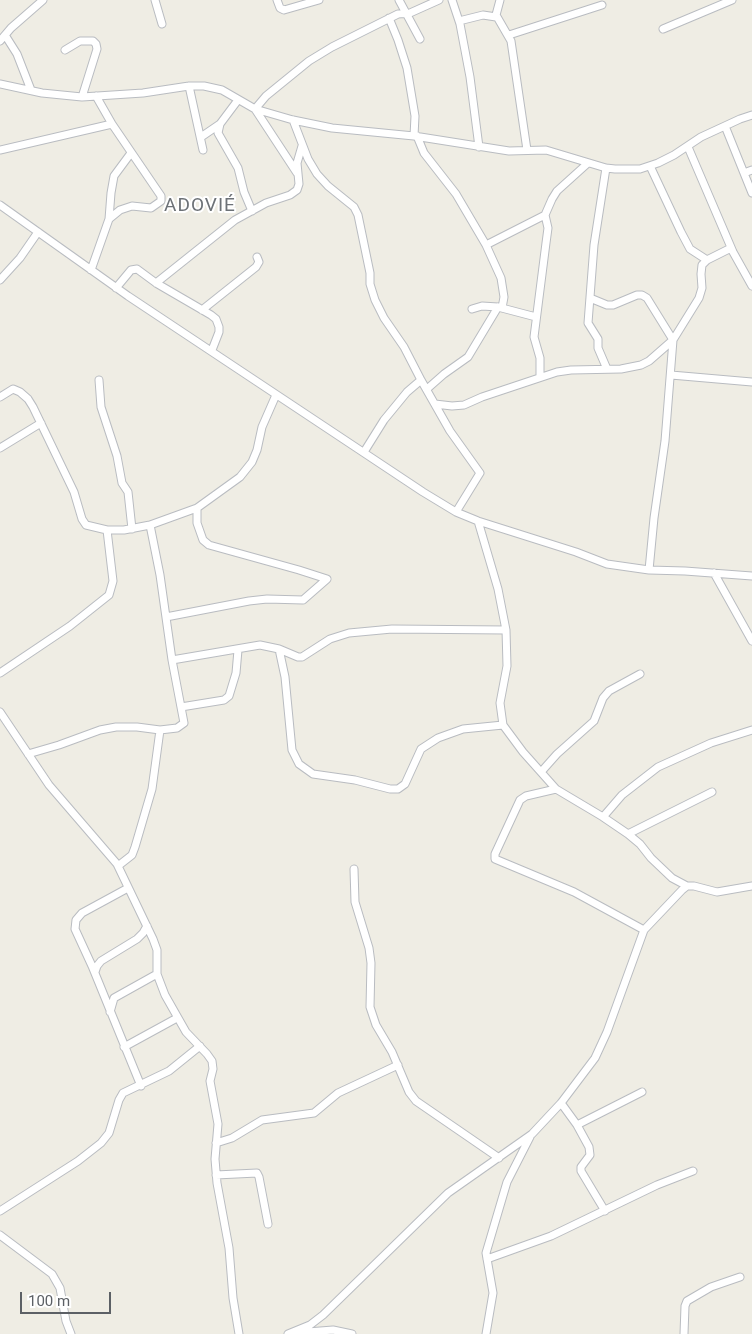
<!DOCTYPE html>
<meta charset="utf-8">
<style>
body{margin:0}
#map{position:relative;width:752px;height:1334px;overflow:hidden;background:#efede4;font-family:Roboto,sans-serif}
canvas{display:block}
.scale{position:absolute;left:20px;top:1292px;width:91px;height:22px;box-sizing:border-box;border:2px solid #5c6065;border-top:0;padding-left:6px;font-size:15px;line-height:18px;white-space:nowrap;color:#5c6065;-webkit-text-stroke:4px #fff;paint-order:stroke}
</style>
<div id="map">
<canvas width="752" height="1334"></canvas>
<div class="scale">100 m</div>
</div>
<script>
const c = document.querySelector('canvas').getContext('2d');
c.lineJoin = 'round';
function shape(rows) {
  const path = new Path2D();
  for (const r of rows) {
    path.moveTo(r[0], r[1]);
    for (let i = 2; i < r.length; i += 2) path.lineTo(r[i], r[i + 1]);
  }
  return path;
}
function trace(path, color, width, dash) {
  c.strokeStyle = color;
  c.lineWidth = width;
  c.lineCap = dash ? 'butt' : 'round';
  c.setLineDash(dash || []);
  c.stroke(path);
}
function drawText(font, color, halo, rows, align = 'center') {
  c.font = font + ' Roboto,sans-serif';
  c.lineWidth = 4;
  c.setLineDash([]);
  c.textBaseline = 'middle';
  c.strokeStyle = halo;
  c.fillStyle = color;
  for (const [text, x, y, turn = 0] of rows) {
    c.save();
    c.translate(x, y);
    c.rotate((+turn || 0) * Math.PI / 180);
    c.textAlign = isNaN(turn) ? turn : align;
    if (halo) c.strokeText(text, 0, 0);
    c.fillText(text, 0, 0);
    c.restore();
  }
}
const minor = shape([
 [155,0,162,24],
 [277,0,280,8,284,10,319,0],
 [399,0,420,39],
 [452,0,460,24,470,77,479,147],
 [500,0,496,15,511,41,527,150],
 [389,18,398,40,407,68,415,116,414,136],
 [459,21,483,15,496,17],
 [663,29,732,0],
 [5,35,17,54,31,90],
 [509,35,602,5],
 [0,41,11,28,43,0],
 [65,50,80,41,93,41,96,44,97,49,82,97],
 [0,84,42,93,82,97,143,93,189,86,204,86,222,90,255,109,293,120,332,128,414,136,509,151,546,150,606,168,615,169,640,169,658,163,674,155,701,137,740,119,752,115],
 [189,86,203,150],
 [238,100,220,124,218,133,238,168,244,192,252,211],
 [293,120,308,159,317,174,328,186,354,207,358,215,370,273,370,284,375,300,384,318,404,347,421,380,407,392,384,420,364,452],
 [725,126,752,193],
 [417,136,424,153,456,194,486,245,501,278,504,297,502,308],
 [201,137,220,124],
 [688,147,733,252,752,286],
 [0,150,112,124],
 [650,166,681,232,690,249,707,260],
 [606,168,594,245,588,323,598,339,598,348,607,369],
 [297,173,255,109,266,96,309,61,332,47,398,14,410,13,439,0],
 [744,173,752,170],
 [0,205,128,296,423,492,456,512,478,521,576,552,607,564,649,570,685,571,752,576],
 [109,219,111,193,114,176,131,153],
 [486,245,545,215],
 [91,270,109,219,120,210,132,206,151,208,161,201,161,196,112,124,96,96],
 [0,280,20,258,38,232],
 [156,283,235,220,266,203,290,195,297,190,299,184,297,163,302,146],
 [116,288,131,270,137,269,156,283,211,315,216,319,219,327,219,332,212,350],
 [590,298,607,305,613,305,637,295,642,295,647,298,673,340,665,441,654,518,649,570],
 [472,309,482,306,498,307,536,317],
 [202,310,256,267,259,262,257,257],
 [671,375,752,382],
 [540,377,540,358,534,337,546,243,548,228,545,215,552,199,557,191,588,163],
 [99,380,101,407,117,456,122,483,128,492,132,529],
 [421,380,450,431,480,473,456,512],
 [427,389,444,374,468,357,498,307],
 [0,397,13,389,20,392,28,399,33,407,74,492,82,519,86,525,107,530,124,530,150,525,197,508,240,477,252,462,257,450,262,427,276,395],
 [435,404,452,406,464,405,482,397,557,372,571,370,621,369,641,365,649,361,673,340,699,298,702,288,701,274,702,265,707,260,731,248],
 [0,448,41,423],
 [478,521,498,589,506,630,507,666,500,703,503,725,523,752,556,789,603,817,628,834,640,844,651,858,672,878,687,886],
 [714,573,752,641],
 [166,617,249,601,267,599,303,600,327,579,299,570,209,545,203,540,197,523,197,508],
 [279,649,285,677,292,750,299,764,313,774,355,780,390,789,398,789,405,784,421,749,438,738,463,729,503,725],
 [172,660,260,645,279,649,298,657,302,657,330,639,349,633,392,629,506,630],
 [0,673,70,626,109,595,113,581,107,530],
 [181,707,224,700,229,696,236,673,238,650],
 [0,712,49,785,117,864,153,939,157,950,157,974,165,995,186,1032,207,1054,212,1061,213,1069,210,1081,218,1124,215,1159,217,1183,229,1248,233,1298,239,1334],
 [28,754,59,745,100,730,116,727,137,727,160,730,177,728,184,723,172,660,160,575,150,525],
 [541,772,557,754,594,721,603,698,609,691,640,674],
 [556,789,526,796,520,800,495,854,495,859,574,892,644,930],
 [603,817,622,795,658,767,711,743,752,730],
 [628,834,712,792],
 [118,866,132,855,135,847,152,789,160,730],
 [354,869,355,902,369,948,371,963,370,1007,376,1025,392,1052,409,1092,416,1101,499,1158],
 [128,888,82,913,76,920,75,929,92,966,141,1086],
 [95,972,97,966,101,961,137,939,143,933,147,926],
 [110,1012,114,998,157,974],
 [124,1047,177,1018],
 [561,1103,577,1125,589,1147,590,1155,581,1167,581,1171,605,1211],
 [577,1125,642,1092],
 [216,1143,232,1138,262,1120,314,1113,338,1093,398,1065],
 [216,1175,257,1173,259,1177,268,1224],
 [0,1211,78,1161,101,1143,109,1133,119,1100,123,1093,169,1071,200,1046],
 [0,1235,52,1274,60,1288,66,1321,71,1334],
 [487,1259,551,1236,657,1185,693,1171],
 [295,1333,333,1330,352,1334],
 [288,1334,310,1325,323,1315,448,1193,532,1134,561,1103,595,1058,607,1032,644,930,682,890,687,886,694,886,717,892,752,886],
 [486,1334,493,1293,486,1253,507,1182,530,1137],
 [684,1334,685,1306,687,1301,711,1287,740,1277]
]);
trace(minor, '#b9bcc1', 9);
trace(minor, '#fff', 7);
c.letterSpacing = '1px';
drawText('19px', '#6d7277', '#fff', [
 ["ADOVIÉ",200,206]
]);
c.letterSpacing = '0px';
</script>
